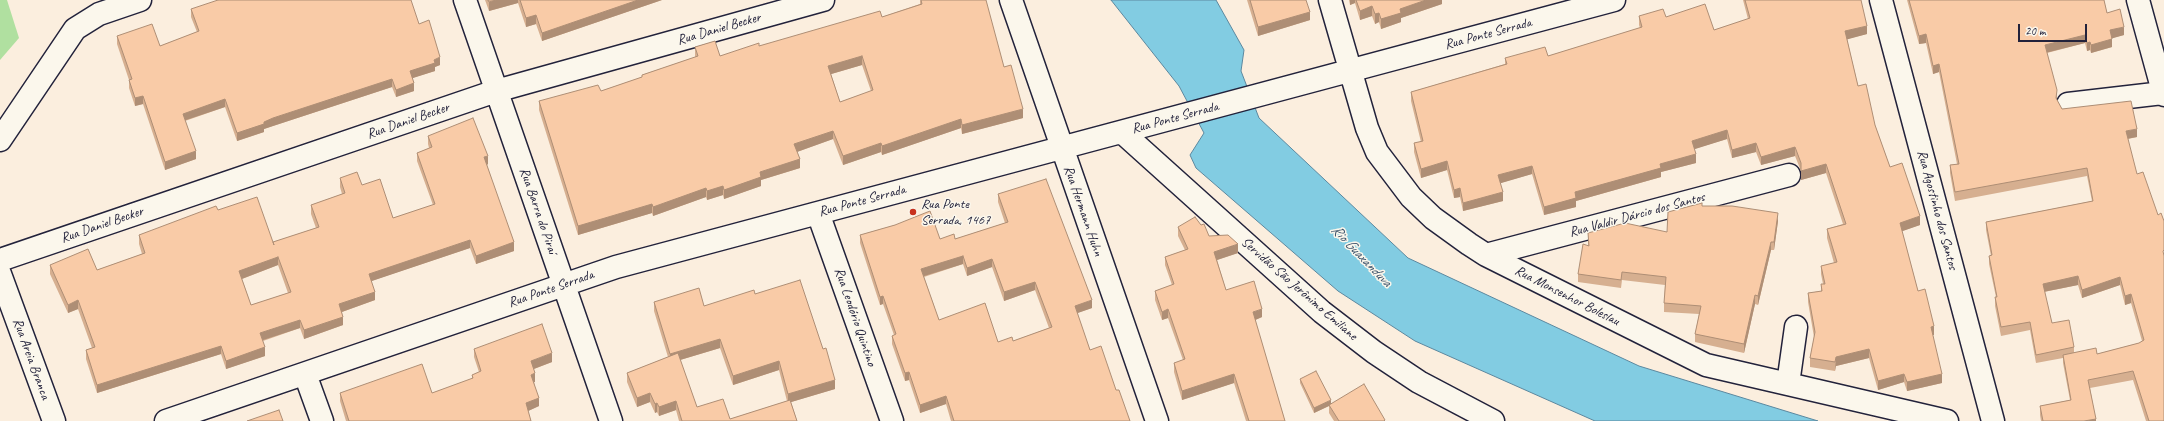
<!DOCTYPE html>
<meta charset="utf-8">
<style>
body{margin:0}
#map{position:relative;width:2164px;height:421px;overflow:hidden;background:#fbeede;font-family:Caveat,sans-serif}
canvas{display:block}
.scale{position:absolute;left:2018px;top:24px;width:69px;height:18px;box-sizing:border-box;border:2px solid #22223b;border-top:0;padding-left:5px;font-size:12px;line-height:14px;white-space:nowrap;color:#22223b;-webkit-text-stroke:3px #fbf7ec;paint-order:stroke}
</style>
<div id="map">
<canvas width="2164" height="421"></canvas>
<div class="scale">20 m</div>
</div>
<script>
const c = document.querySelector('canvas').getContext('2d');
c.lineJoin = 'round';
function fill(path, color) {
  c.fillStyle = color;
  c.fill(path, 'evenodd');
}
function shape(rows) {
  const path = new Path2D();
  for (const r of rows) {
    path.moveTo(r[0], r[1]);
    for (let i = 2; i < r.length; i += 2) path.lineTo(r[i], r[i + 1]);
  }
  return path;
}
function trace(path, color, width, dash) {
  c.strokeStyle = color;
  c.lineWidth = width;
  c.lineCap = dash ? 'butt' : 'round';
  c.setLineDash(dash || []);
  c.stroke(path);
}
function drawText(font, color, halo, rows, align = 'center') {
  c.font = font + ' Caveat,sans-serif';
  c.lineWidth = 3;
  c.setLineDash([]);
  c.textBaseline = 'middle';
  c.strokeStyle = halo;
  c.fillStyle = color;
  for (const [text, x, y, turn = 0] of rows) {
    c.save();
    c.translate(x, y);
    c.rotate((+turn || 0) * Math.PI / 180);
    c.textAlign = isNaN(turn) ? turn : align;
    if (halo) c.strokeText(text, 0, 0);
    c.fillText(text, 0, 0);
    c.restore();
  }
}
fill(shape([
 [0,0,7,0,19,38,0,60]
]), '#b0e0a0');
const water = shape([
 [1111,0,1216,0,1244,50,1241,71,1259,118,1408,258,1639,366,1818,421,1595,421,1415,341,1338,291,1196,168,1190,155,1204,133,1179,86,1111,0]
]);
fill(water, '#82cce2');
trace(water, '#5c889f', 1);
const minor = shape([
 [465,0,611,421],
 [1011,0,1157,421],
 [1330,0,1367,128,1377,152,1411,197,1433,218,1469,244,1486,255,1706,365,1947,421],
 [1881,0,1993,421],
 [2138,0,2164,95],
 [2068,104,2163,93],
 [1123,133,1322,312,1374,352,1419,382,1493,421],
 [0,140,75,29,99,14,140,0],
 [818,213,892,421],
 [1486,255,1789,175],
 [0,260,496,91,823,0],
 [0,274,54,421],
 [305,374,322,421],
 [1788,384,1796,327],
 [166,421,616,267,1614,0]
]);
trace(minor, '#22223b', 25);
trace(minor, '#fbf7ec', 22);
fill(shape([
 [485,0,662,0,542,41,536,24,526,27,518,3,489,11],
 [920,0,1004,67,1023,118,962,134,961,128,882,155,881,152,843,165,833,139,797,152,800,168,761,180,761,186,724,199,723,195,707,200,706,197,653,216,652,213,578,235,539,110,539,101,601,91,642,77,642,75,695,57,695,47,720,56,759,46,882,17,920,4],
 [862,65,871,91,840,102,831,74],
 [1247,0,1306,0,1310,20,1258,36],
 [1349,0,1442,0,1442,4,1401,18,1401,22,1381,29,1379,22,1375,24,1372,16,1360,20,1355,3,1350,5],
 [1743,0,1861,0,1867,34,1847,39,1858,86,1875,125,1890,167,1920,225,1902,231,1918,291,1934,335,1933,335,1942,383,1907,391,1904,382,1878,390,1869,358,1836,366,1835,371,1810,367,1810,358,1814,337,1808,302,1808,293,1821,291,1821,284,1823,284,1821,274,1821,266,1834,263,1827,238,1827,229,1843,224,1826,173,1801,180,1801,171,1795,156,1761,165,1756,152,1732,158,1727,139,1694,149,1696,163,1661,172,1661,177,1576,201,1576,207,1544,215,1532,174,1500,183,1503,201,1463,211,1460,197,1454,198,1447,170,1421,178,1414,152,1414,143,1421,142,1411,101,1411,92,1505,64,1505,58,1548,56,1640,28,1639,25,1639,16,1666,17,1714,30,1748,19],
 [1907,0,2104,0,2107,13,2124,35,2112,38,2112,47,2091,53,2090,50,2087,51,2085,43,2047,53,2057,98,2057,100,2062,109,2137,137,2128,139,2164,421,2146,421,2133,380,2090,388,2096,421,2041,421,2040,415,2040,406,2070,400,2063,363,2063,358,2036,363,2030,330,2001,336,1995,306,1995,297,1996,297,1989,264,1989,256,1991,256,1986,230,1986,222,2092,201,2087,176,1955,201,1950,173,1950,165,1957,164,1939,72,1933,74,1926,43,1919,44],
 [2078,285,2082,298,2120,285,2125,305,2131,303,2142,341,2139,343,2097,354,2074,352,2074,347,2052,323,2044,292],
 [191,9,419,24,440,65,435,67,435,71,412,78,414,91,396,97,392,87,273,126,264,129,264,132,237,141,225,107,185,121,196,159,165,170,143,104,135,106,129,88,129,80,117,44,117,36,160,46,197,32,191,17],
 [428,136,488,164,487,165,514,251,476,264,470,248,371,281,375,300,342,312,343,325,304,339,300,328,263,341,265,356,226,369,221,354,97,393,86,359,86,350,92,348,78,309,68,313,50,274,50,265,97,270,142,254,139,244,139,235,218,210,273,242,316,228,311,214,311,205,342,194,340,187,340,178,362,185,393,218,433,205,417,161,417,153,429,148,428,144],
 [278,265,288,293,251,305,242,279],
 [998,194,1092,308,1077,313,1090,350,1116,390,1130,421,951,421,946,404,920,413,909,380,905,381,892,344,892,336,894,335,883,304,880,305,860,243,860,235,895,225,940,239,955,239,1005,223,998,202],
 [963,264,967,276,992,267,1004,301,1035,290,1049,328,1013,341,998,342,939,320,924,277],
 [1702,206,1778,221,1774,250,1771,250,1758,305,1755,304,1744,353,1695,342,1695,334,1699,314,1664,312,1664,303,1665,285,1622,280,1621,288,1578,282,1578,274,1588,245,1588,233,1667,232],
 [1178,227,1209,236,1238,253,1217,260,1226,290,1262,317,1255,320,1285,421,1246,421,1234,383,1182,400,1174,372,1174,363,1183,360,1168,318,1162,320,1155,300,1155,291,1172,285,1165,265,1165,257,1185,250,1178,236],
 [755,294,835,389,791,402,797,421,679,421,676,410,659,416,657,412,655,413,650,402,637,407,627,382,627,373,668,357,654,311,654,302,704,306],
 [720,348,733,385,779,370,787,401,730,419,697,407,680,360],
 [474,349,552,362,534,369,535,382,534,382,539,406,528,411,531,421,346,421,340,401,340,393,432,393,472,379,472,375,479,372,474,357],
 [1300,379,1331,404,1385,421,1334,421,1329,413,1329,406,1314,413,1300,383]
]), '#d6af90');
fill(shape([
 [496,0,518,0,518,3,489,11,489,2],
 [638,0,662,0,542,41,542,33],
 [1350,0,1355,0,1355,3,1350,5],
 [1426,0,1442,0,1442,4,1401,18,1401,22,1381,29,1381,19,1400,9],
 [1372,6,1372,16,1360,20,1360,11],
 [1310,12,1310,20,1258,36,1258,27],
 [1379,13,1379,22,1375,24,1375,14],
 [536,15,536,24,526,27,526,18],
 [1867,26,1867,34,1845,40,1845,31],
 [2124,27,2124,35,2110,39,2110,30],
 [1926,34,1926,43,1919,44,1919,36],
 [2085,35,2085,43,2045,53,2045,45],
 [2112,39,2112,47,2091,53,2091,45],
 [2090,42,2090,50,2087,51,2087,43],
 [862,56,862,65,828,75,828,66],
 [440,57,440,65,435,67,435,71,410,79,410,71],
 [1939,64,1939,72,1933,74,1933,66],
 [392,79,392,87,273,126,264,129,264,132,237,141,237,133,273,118],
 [414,83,414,91,396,97,396,90],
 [143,96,143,104,135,106,135,98],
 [225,99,225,107,183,121,183,114],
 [1023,109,1023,118,962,134,962,125],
 [961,119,961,128,882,155,882,146],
 [2137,129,2137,137,2126,139,2126,131],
 [1727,130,1727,139,1692,150,1692,141],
 [833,131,833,139,794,153,794,144],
 [881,143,881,152,843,165,843,156],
 [1756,143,1756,152,1732,158,1732,150],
 [1795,147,1795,156,1761,165,1761,157],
 [196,151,196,159,165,170,165,162],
 [1696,154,1696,163,1661,172,1661,177,1576,201,1576,207,1544,215,1544,207,1575,192,1660,164],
 [488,156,488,164,484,166,484,157],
 [800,159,800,168,761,180,761,186,724,199,724,190,760,172],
 [1447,161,1447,170,1421,178,1421,169],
 [1826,164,1826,173,1801,180,1801,171],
 [1532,166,1532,174,1498,184,1498,175],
 [723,186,723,195,707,200,707,191],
 [706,188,706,197,653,216,653,207],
 [1460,188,1460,197,1454,198,1454,190],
 [1503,192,1503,201,1463,211,1463,203],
 [652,204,652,213,578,235,578,226],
 [1778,213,1778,221,1774,250,1774,242],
 [1920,216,1920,225,1900,232,1900,223],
 [470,240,470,248,369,282,369,274],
 [514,242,514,251,476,264,476,256],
 [1771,242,1771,250,1758,305,1758,296],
 [1238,244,1238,253,1214,261,1214,252],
 [963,256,963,264,921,277,921,269],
 [278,257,278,265,239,280,239,271],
 [992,259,992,267,967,276,967,268],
 [2078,276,2078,285,2043,292,2043,284],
 [2120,277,2120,285,2082,298,2082,290],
 [1035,282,1035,290,1004,301,1004,292],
 [375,292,375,300,339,313,339,304],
 [2131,294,2131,303,2125,305,2125,296],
 [1755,295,1755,304,1744,353,1744,344],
 [883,296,883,304,880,305,880,297],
 [78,300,78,309,68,313,68,305],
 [1092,300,1092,308,1075,314,1075,306],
 [1168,309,1168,318,1162,320,1162,312],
 [1262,309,1262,317,1253,321,1253,312],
 [343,317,343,325,304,339,304,330],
 [300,320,300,328,260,341,260,333],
 [1934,326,1934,335,1931,335,1931,327],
 [720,339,720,348,670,363,670,354],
 [221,346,221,354,97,393,97,385],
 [265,347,265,356,226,369,226,361],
 [1869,349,1869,358,1836,366,1835,371,1836,357],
 [552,353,552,362,531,370,531,361],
 [779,361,779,370,733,385,733,376],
 [909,372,909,380,905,381,905,373],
 [535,373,535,382,531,383,531,375],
 [1234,374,1234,383,1182,400,1182,391],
 [1904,374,1904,382,1878,390,1878,381],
 [1942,374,1942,383,1907,391,1907,382],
 [835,380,835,389,788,403,788,394],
 [650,393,650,402,637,407,637,398],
 [946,396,946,404,920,413,920,405],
 [539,398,539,406,526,412,526,403],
 [1331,400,1331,405,1314,413,1314,408],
 [676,401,676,410,659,416,659,407],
 [657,403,657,412,655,413,655,404],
 [2096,419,2096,421,2084,421]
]), '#ae8e75');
const building = shape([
 [218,0,411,0,419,24,429,20,440,57,434,60,435,63,410,71,414,83,396,90,392,79,273,118,264,122,264,124,237,133,225,99,183,114,196,151,165,162,143,96,135,98,129,80,132,79,117,36,152,24,160,46,199,31,191,9,218,0],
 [488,0,496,0,489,2,488,0],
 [520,0,638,0,542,33,536,15,526,18,520,0],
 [921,0,986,0,1004,67,1011,65,1023,109,962,125,961,119,882,146,881,143,843,156,833,131,794,144,800,159,760,172,761,177,724,190,723,186,707,191,706,188,653,207,652,204,578,226,539,101,598,85,601,91,642,77,642,75,698,56,695,47,715,41,720,56,759,43,759,46,880,11,882,17,922,4,921,0],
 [862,56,873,90,840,102,828,66,862,56],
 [1250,0,1306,0,1310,12,1258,27,1250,0],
 [1356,0,1426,0,1400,9,1401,13,1381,19,1379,13,1375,14,1372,6,1360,11,1356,0],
 [1745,0,1861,0,1867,26,1845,31,1858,86,1866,84,1875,125,1890,167,1902,163,1920,216,1900,223,1918,291,1925,289,1934,326,1931,327,1942,374,1907,382,1904,374,1878,381,1869,349,1836,357,1835,362,1810,358,1815,332,1808,293,1822,291,1821,284,1825,284,1821,266,1837,262,1827,229,1846,224,1826,164,1801,171,1801,163,1795,147,1761,157,1756,143,1732,150,1727,130,1692,141,1696,154,1660,164,1661,168,1575,192,1576,198,1544,207,1532,166,1498,175,1503,192,1463,203,1460,188,1454,190,1447,161,1421,169,1414,143,1423,141,1411,92,1507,64,1505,58,1545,47,1548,56,1642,27,1639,16,1663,9,1666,17,1705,4,1714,30,1750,18,1745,0],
 [1909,0,2104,0,2107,13,2120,9,2124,27,2110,30,2112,39,2091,45,2090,42,2087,43,2085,35,2045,45,2057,90,2056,98,2062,109,2131,101,2137,129,2126,131,2137,174,2143,172,2158,215,2161,213,2164,221,2164,250,2163,251,2164,256,2164,421,2149,421,2133,371,2088,380,2096,419,2084,421,2043,421,2040,406,2071,400,2063,355,2096,348,2097,354,2139,343,2144,340,2131,294,2125,296,2120,277,2082,290,2078,276,2043,284,2052,323,2069,320,2074,347,2036,355,2030,322,2001,327,1995,297,1997,297,1989,256,1992,255,1986,222,2093,201,2087,168,1955,192,1950,165,1959,164,1939,64,1933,66,1926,34,1919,36,1909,0],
 [473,118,488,156,484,157,514,242,476,256,470,240,369,274,375,292,339,304,343,317,304,330,300,320,260,333,265,347,226,361,221,346,97,385,86,350,95,347,78,300,68,305,50,265,88,249,97,270,145,253,139,235,216,206,218,210,257,197,274,245,273,242,319,227,311,205,345,193,340,178,357,172,362,185,380,179,393,218,435,204,417,153,432,147,428,136,473,118],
 [278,257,291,292,251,305,239,271,278,257],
 [1046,179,1092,300,1075,306,1090,350,1101,346,1116,390,1119,390,1130,421,954,421,946,396,920,405,909,372,905,373,892,336,896,334,883,296,880,297,860,235,895,225,930,211,940,239,954,234,955,239,1008,222,998,194,1046,179],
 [963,256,967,268,992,259,1004,292,1035,282,1052,327,1013,341,1012,337,998,342,985,303,939,320,921,269,963,256],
 [1702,203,1702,206,1732,206,1778,213,1774,242,1771,242,1758,296,1755,295,1744,344,1695,334,1701,306,1664,303,1666,277,1622,272,1621,280,1578,274,1583,244,1589,246,1588,233,1625,223,1667,232,1668,212,1702,203],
 [1195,217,1201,225,1204,224,1209,236,1228,235,1238,244,1214,252,1226,290,1254,281,1262,309,1253,312,1285,421,1249,421,1234,374,1182,391,1174,363,1185,359,1168,309,1162,312,1155,291,1174,284,1165,257,1188,249,1178,227,1195,217],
 [800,280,823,349,826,348,835,380,788,394,779,361,733,376,720,339,670,354,654,302,699,288,704,306,754,290,755,294,800,280],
 [542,324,552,353,531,361,535,373,531,375,539,398,526,403,531,421,349,421,340,393,422,364,432,393,473,378,472,375,481,371,474,349,542,324],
 [678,353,697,407,723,399,730,419,790,400,797,421,682,421,676,401,659,407,657,403,655,404,650,393,637,398,627,373,678,353],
 [1316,371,1331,400,1314,408,1300,379,1316,371],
 [1364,384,1385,420,1384,421,1339,421,1329,405,1364,384],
 [279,410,283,421,247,421,279,410]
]);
fill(building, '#f9cba7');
trace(building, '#ae8e75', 1);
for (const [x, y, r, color] of [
 [913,212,4,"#c8321e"]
]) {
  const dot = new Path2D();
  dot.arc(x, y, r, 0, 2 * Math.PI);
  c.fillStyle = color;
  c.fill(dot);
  trace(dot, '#fbf7ec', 1.5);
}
drawText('14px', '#22223b', '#fbf7ec', [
 ["Rua Daniel Becker",719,29,-16],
 ["Rua Ponte Serrada",1488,34,-15],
 ["Rua Ponte Serrada",1175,118,-15],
 ["Rua Daniel Becker",408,121,-19],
 ["Rua Ponte Serrada",862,201,-15],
 ["Rua Agostinho dos Santos",1937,210,75],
 ["Rua Barra do Piraí",538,211,71],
 ["Rua Hermann Huhn",1083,211,71],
 ["Rua Valdir Dárcio dos Santos",1637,215,-15],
 ["Rua Daniel Becker",102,225,-19],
 ["Rua Ponte Serrada",551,289,-19],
 ["Servidão São Jerônimo Emiliane",1299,289,41],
 ["Rua Monsenhor Boleslau",1567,296,27],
 ["Rua Leodório Quintino",855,317,71],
 ["Rua Areia Branca",31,359,70]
]);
drawText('14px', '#22223b', '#fbf7ec', [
 ["Rua Ponte",921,204],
 ["Serrada, 1467",921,220]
], 'left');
drawText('italic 15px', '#3f556d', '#fbf7ec', [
 ["Rio Guaxanduva",1361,256,46]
]);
</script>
